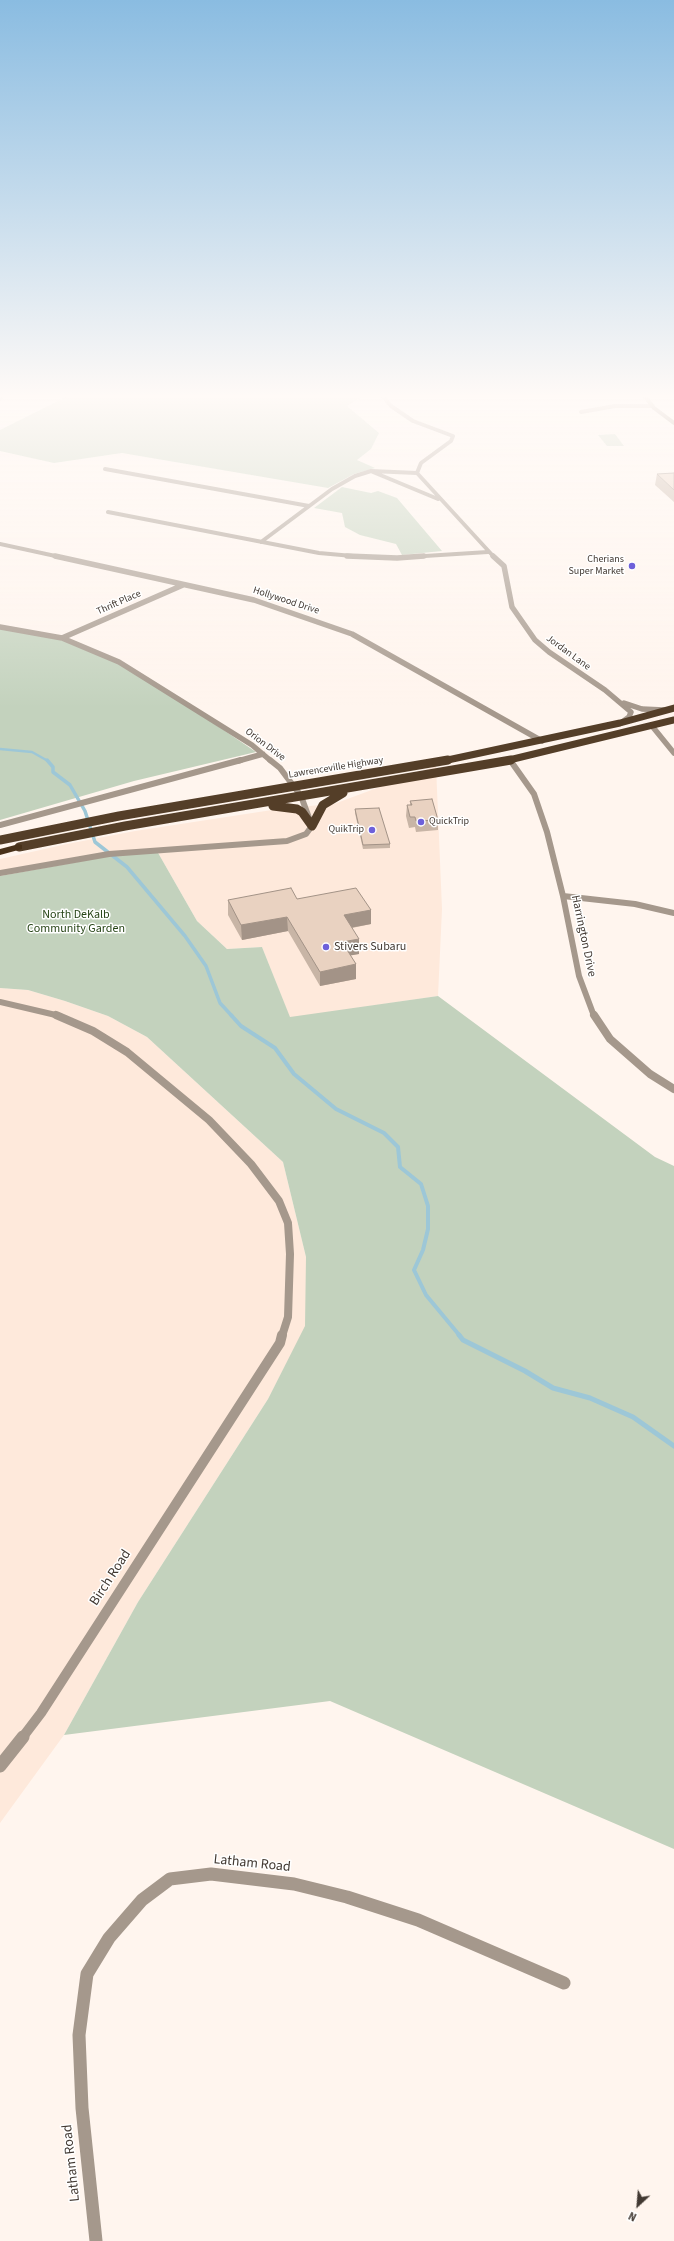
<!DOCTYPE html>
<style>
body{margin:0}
#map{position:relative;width:674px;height:2241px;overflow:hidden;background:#fff5ee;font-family:"Source Sans 3",sans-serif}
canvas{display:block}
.north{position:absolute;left:618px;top:2185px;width:40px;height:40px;-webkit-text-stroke:3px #fff;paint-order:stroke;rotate:206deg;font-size:11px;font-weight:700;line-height:16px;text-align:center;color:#423932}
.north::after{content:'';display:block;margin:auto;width:14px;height:18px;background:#423932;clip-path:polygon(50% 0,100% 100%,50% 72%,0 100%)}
</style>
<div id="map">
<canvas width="674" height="2241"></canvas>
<div class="north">N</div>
</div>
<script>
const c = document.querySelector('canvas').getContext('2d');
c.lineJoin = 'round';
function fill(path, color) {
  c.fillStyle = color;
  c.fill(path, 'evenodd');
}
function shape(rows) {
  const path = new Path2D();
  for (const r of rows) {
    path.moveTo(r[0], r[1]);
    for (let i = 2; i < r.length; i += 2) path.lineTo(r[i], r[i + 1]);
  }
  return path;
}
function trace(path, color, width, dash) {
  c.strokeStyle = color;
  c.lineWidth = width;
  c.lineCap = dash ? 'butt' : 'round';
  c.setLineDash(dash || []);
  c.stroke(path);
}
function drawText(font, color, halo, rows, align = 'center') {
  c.font = font + ' "Source Sans 3",sans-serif';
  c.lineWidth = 3;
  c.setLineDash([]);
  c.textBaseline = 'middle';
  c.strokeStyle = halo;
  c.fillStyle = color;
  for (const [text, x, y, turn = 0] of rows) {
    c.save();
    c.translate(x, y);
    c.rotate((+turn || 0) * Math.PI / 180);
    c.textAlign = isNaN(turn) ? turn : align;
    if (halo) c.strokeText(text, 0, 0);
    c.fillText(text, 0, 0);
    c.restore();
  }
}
fill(shape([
 [436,766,442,909,438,996,290,1018,262,947,227,949,197,921,157,851,0,876,0,859,67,844,135,831,285,808,334,804],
 [0,988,28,990,65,1001,108,1016,147,1037,283,1162,306,1257,306,1326,268,1399,138,1602,64,1735,0,1823]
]), '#fee9db');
fill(shape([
 [72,394,366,394,347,406,379,433,371,449,357,460,375,468,354,474,328,488,122,453,54,463,0,451,0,430],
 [615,434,624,446,607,446,598,435],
 [342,487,371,493,378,491,397,498,442,551,402,555,396,544,360,535,345,527,342,513,314,508],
 [0,626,61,640,129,666,256,752,134,781,0,820],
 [157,851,197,921,227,949,262,947,290,1017,438,996,655,1157,674,1166,674,1849,330,1701,64,1735,138,1602,268,1399,305,1326,306,1257,283,1162,147,1037,108,1016,65,1001,28,990,0,988,0,876,105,857]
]), '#c3d2bd');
trace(shape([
 [0,749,32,752,48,761]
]), '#9dc7d7', 2.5);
trace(shape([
 [47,760,53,767,53,772,70,785,85,811,95,842,127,867,185,936,206,966,220,1003,232,1016]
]), '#9dc7d7', 3.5);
trace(shape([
 [231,1015,241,1026,275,1048,294,1074,336,1109,384,1133,398,1147,400,1167,421,1184,428,1206,428,1229,423,1250,414,1270,426,1295,460,1336]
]), '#9dc7d7', 4);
trace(shape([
 [459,1335,463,1340,525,1371,553,1388,590,1398,633,1417,674,1446]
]), '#9dc7d7', 5);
trace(shape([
 [381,394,391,406,413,421,453,436,451,441,421,463,417,473,494,557],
 [0,399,2,394],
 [581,412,615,406,652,406],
 [105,469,309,506],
 [373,472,438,499],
 [108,512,319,553,364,557],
 [261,542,332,489,355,476,371,471,417,473],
 [0,544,60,557],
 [409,557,488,552]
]), '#a5988c', 4);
trace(shape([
 [55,556,254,600,352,634,542,741],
 [347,556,397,558,424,556],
 [493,556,504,566,512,607,535,640,549,652,605,690,631,712,629,717,621,723],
 [0,627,62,638,119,662,252,745,271,761],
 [62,638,183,585],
 [624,703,642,709,664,710],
 [652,726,674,753],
 [238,761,263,754]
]), '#a5988c', 5.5);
trace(shape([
 [510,760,534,794,547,832,563,896,579,976,594,1016],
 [0,825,241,760],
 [0,873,109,854,287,841,306,834,312,826,301,796,280,768,270,760],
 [563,896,635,904,674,913],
 [0,1002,60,1016]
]), '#a5988c', 6);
trace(shape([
 [56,1015,93,1031,127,1052,209,1120,251,1164,279,1201,288,1223,290,1254,288,1317,282,1336],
 [594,1015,610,1039,650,1074,674,1089]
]), '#a5988c', 8);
trace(shape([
 [22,1738,41,1713,280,1343,282,1335]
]), '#a5988c', 10);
trace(shape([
 [0,1766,23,1737],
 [96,2241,82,2108,79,2035,87,1974,109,1938,142,1900,170,1879,211,1874,294,1884,347,1897,418,1920,564,1983]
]), '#a5988c', 13);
trace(shape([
 [643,394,654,408,674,423]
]), '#7d6b5a', 4);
trace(shape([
 [443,761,620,723,674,708],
 [505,761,674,720]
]), '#543e28', 7);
trace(shape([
 [273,806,297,809,302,812,312,826,323,805,343,793],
 [0,840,119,816,448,760],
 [19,847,125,826,511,760]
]), '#543e28', 9);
fill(shape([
 [19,844,22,845,22,849,0,855,0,849,19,844]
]), '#483119');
fill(shape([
 [674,473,674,502,655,485,657,474],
 [410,801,438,820,438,830,416,832,415,827,409,828,406,816,407,805,410,805],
 [355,809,390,844,390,848,363,849,355,813],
 [297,899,371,910,371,924,352,928,359,954,350,955,356,964,356,979,320,986,288,931,242,940,228,915,228,900]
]), '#c8b5a6');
fill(shape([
 [371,910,371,924,344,929,344,915],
 [287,917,288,931,242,940,241,925],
 [359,939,359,954,342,957,342,942],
 [356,964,356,979,320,986,320,972]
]), '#a39387');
const building = shape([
 [674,473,674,490,657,474,674,473],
 [432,799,438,820,416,821,415,817,410,817,407,805,412,805,410,801,432,799],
 [379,808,390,844,363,845,355,809,379,808],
 [291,888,297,899,356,888,371,910,344,915,359,939,342,942,356,964,320,972,287,917,241,925,228,900,291,888]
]);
fill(building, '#e9d2c1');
trace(building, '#a39387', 1);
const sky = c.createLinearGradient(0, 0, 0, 708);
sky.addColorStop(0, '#8abce1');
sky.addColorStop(0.56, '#fffaf7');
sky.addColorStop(1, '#fffaf700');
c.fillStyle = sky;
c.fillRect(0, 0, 674, 708);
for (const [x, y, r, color] of [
 [632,566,4,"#6d60da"],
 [421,822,4,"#6d60da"],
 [372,830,4,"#6d60da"],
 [326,947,4,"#6d60da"]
]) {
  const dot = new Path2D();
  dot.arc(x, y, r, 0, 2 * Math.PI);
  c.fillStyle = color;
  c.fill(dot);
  trace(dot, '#fff', 1.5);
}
drawText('10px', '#423932', '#fff', [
 ["Cherians",624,560],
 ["Super Market",624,572],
 ["QuickTrip",429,822,"left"],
 ["QuikTrip",364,830]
], 'right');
drawText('10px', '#423932', '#fff', [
 ["Hollywood Drive",286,601,18],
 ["Thrift Place",119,603,-24],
 ["Jordan Lane",568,653,36],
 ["Orion Drive",265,745,37],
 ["Lawrenceville Highway",336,768,-9]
]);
drawText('12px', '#264416', '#fff', [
 ["North DeKalb",76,915],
 ["Community Garden",76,929]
]);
drawText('12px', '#423932', '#fff', [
 ["Harrington Drive",583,936,78]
]);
drawText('12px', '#423932', '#fff', [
 ["Stivers Subaru",334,947]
], 'left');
drawText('14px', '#423932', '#fff', [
 ["Birch Road",111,1578,-57],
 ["Latham Road",252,1864,6],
 ["Latham Road",72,2163,-96]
]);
</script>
